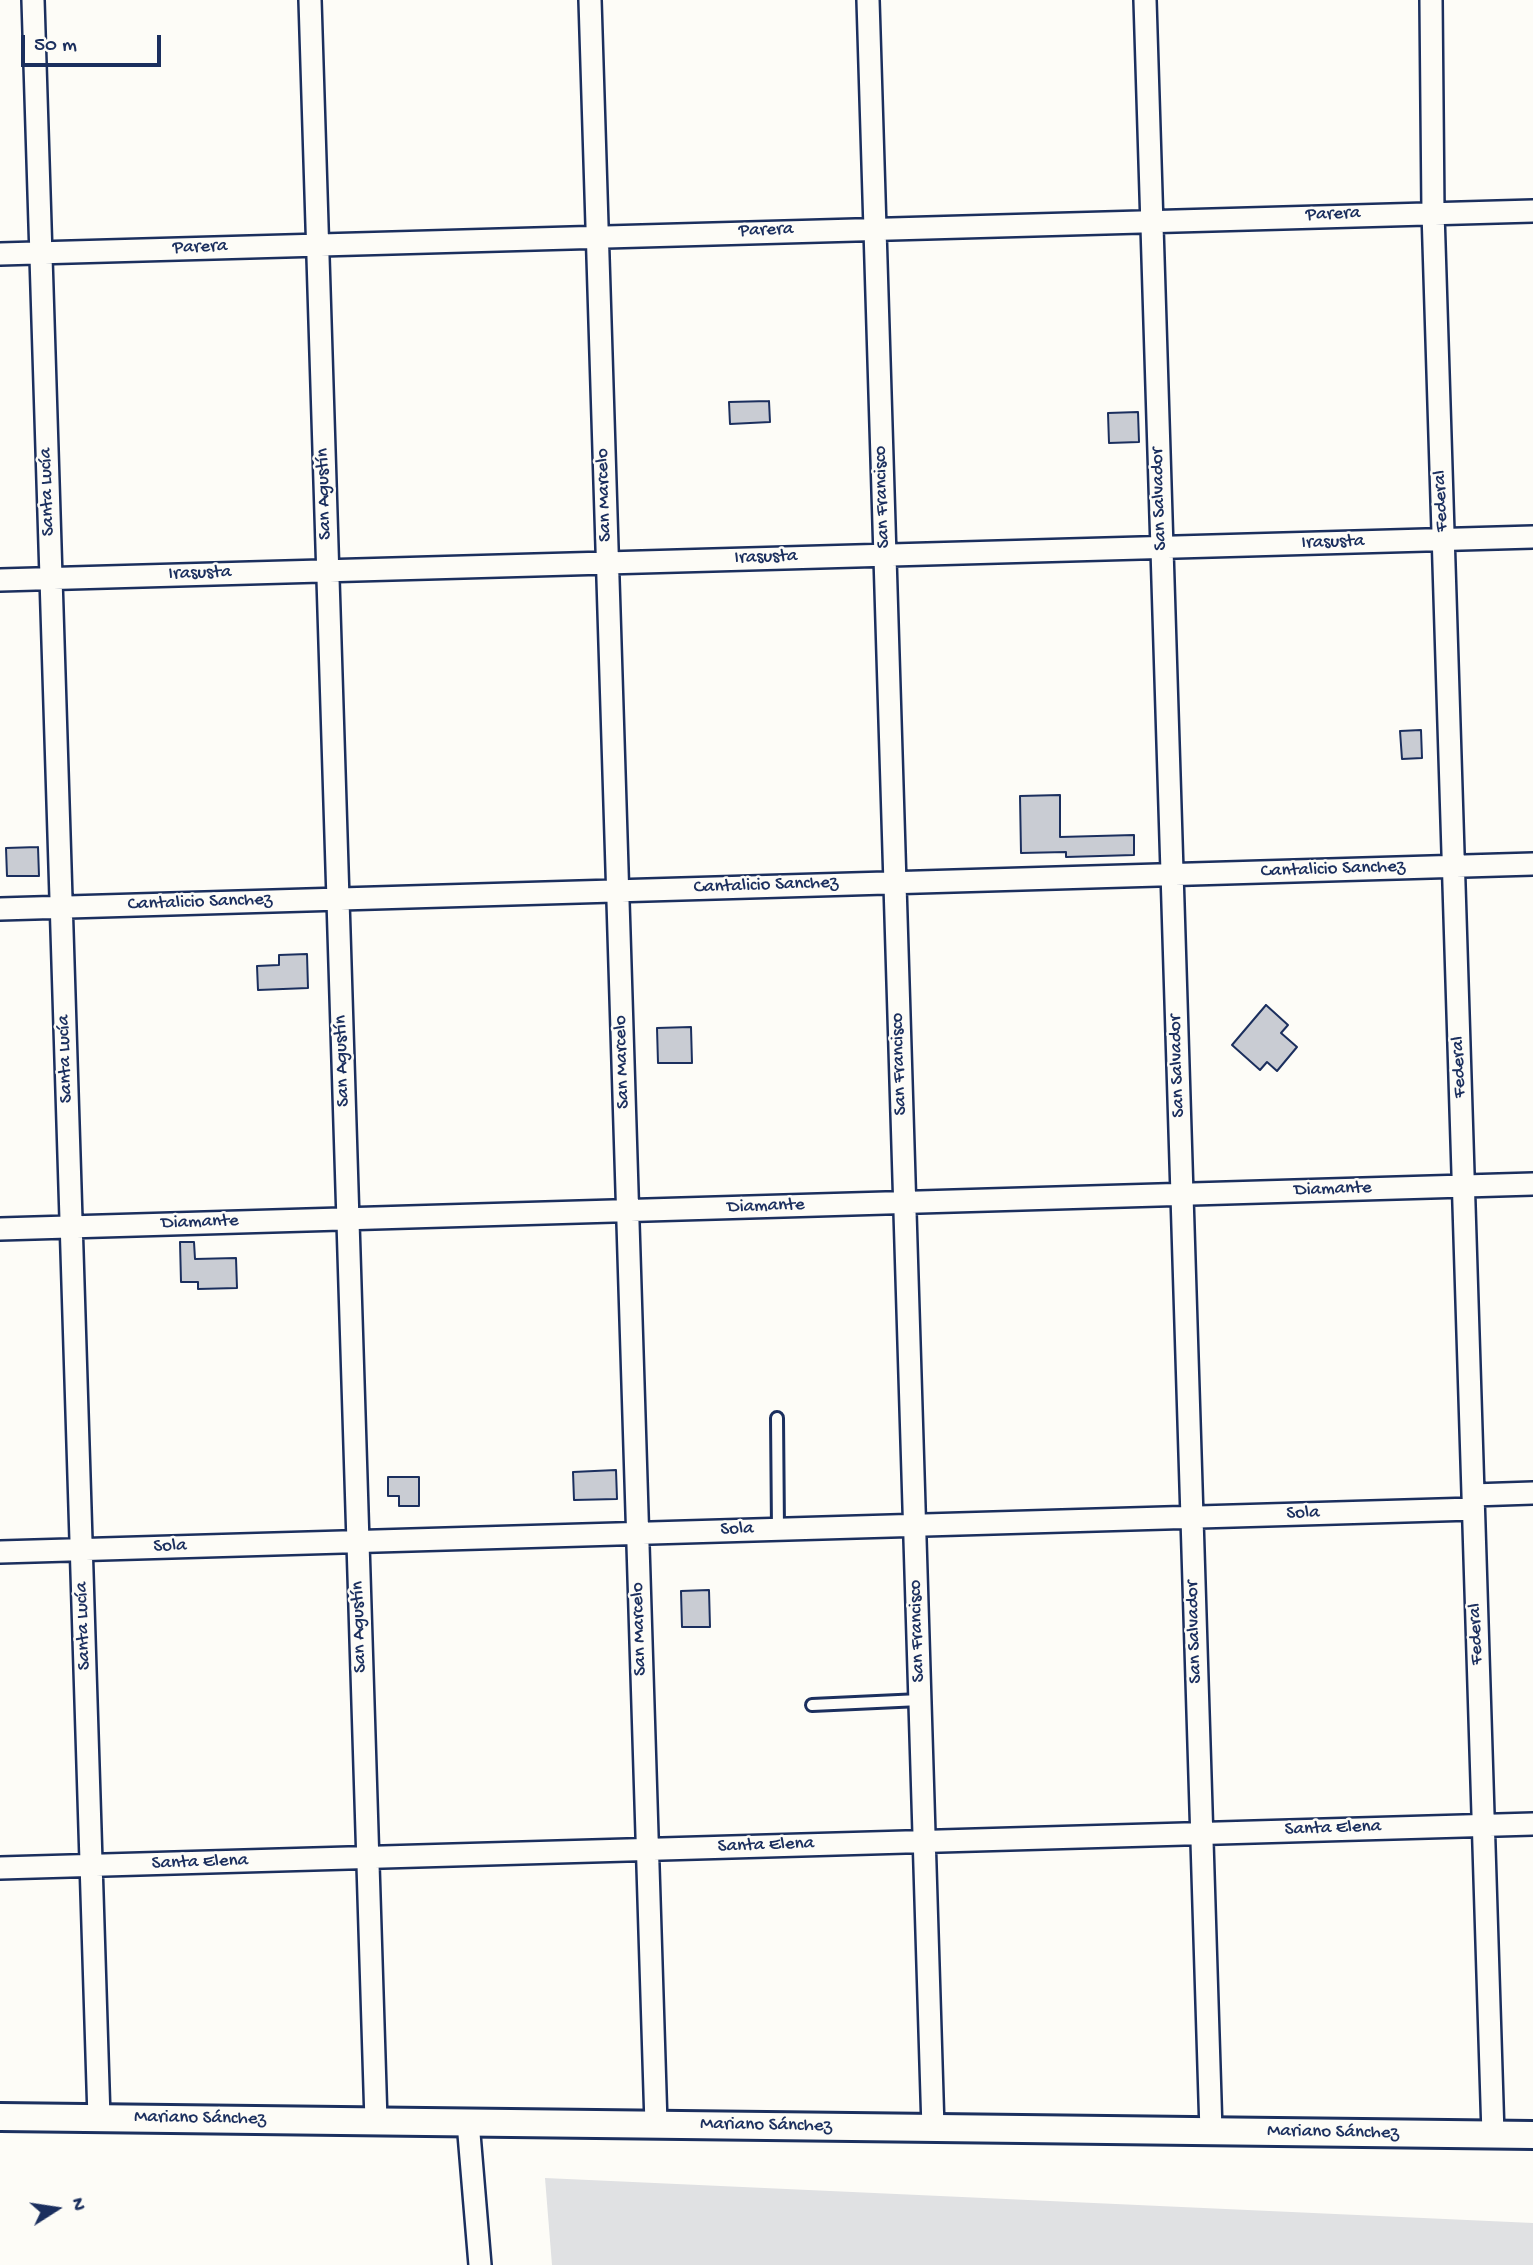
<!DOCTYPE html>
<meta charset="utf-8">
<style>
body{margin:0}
#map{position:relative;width:1533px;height:2265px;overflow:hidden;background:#fdfcf7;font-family:"Gochi Hand",sans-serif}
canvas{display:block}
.north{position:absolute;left:21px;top:2174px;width:70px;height:70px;-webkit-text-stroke:5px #fdfcf7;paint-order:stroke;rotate:78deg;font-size:19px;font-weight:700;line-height:28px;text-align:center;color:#1b2f5e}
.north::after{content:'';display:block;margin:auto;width:24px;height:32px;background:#1b2f5e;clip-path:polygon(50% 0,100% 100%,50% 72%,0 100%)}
.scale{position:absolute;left:21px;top:35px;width:140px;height:32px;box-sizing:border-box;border:4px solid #1b2f5e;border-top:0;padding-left:9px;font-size:21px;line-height:24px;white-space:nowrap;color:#1b2f5e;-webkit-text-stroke:5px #fdfcf7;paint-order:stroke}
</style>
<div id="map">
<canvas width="1533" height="2265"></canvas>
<div class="north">N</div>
<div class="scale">50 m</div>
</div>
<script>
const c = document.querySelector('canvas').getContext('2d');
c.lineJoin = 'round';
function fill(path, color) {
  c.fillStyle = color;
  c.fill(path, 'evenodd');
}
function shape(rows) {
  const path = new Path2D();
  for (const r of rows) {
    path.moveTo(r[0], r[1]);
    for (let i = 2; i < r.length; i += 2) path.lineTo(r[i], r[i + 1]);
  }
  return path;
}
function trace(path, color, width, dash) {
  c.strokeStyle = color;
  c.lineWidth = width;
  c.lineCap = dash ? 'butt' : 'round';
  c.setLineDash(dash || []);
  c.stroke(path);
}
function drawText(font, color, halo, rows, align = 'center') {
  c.font = font + ' "Gochi Hand",sans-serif';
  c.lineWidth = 5;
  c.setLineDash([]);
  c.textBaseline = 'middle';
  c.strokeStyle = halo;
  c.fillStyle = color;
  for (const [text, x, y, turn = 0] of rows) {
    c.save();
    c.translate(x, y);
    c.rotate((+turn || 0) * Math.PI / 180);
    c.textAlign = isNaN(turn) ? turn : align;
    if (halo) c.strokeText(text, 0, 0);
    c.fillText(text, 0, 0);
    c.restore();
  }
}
fill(shape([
 [545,2178,1533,2223,1533,2265,552,2265]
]), '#e0e1e3');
const building = shape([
 [769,401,770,422,730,424,729,402,769,401],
 [1138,412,1139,442,1109,443,1108,413,1138,412],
 [1421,730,1422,758,1402,759,1400,731,1421,730],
 [1060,795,1060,837,1134,835,1134,855,1066,857,1066,852,1021,853,1020,796,1060,795],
 [38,847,39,876,7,876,6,848,38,847],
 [307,954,308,988,258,990,257,966,279,965,279,955,307,954],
 [1266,1005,1288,1025,1281,1033,1297,1047,1277,1071,1267,1062,1260,1070,1232,1045,1266,1005],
 [691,1027,692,1063,658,1063,657,1028,691,1027],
 [180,1242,194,1242,195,1259,236,1258,237,1288,198,1289,198,1282,181,1282,180,1242],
 [616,1470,617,1499,574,1500,573,1472,616,1470],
 [388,1477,419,1477,419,1506,399,1506,399,1496,388,1496,388,1477],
 [709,1590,710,1627,682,1627,681,1591,709,1590]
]);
fill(building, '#c9ccd3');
trace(building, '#1b2f5e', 2);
const service = shape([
 [777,1418,778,1529],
 [812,1705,920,1700]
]);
const minor = shape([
 [33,0,99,2118],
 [310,0,376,2121],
 [590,0,656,2124],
 [868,0,933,2128],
 [1145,0,1211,2131],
 [1431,0,1433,212,1493,2134],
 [0,254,1533,211],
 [0,580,1533,537],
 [0,909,1533,864],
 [0,1229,1533,1184],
 [1473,1495,1533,1493],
 [0,1552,1473,1509],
 [0,1868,1533,1824],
 [468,2122,480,2265]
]);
const tertiary = shape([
 [0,2117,1533,2135]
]);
trace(service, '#1b2f5e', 16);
trace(minor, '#1b2f5e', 26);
trace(tertiary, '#1b2f5e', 32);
trace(service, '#fdfcf7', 10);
trace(minor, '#fdfcf7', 21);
trace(tertiary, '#fdfcf7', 26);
drawText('19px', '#1b2f5e', '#fdfcf7', [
 ["Parera",1333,215,-2],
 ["Parera",766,231,-2],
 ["Parera",200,248,-2],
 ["Santa Lucía",48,492,-92],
 ["San Agustín",325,494,-92],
 ["San Marcelo",605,495,-92],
 ["San Francisco",883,497,-92],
 ["San Salvador",1160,499,-92],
 ["Federal",1442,501,-92],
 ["Irasusta",1333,543,-2],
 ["Irasusta",766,558,-2],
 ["Irasusta",200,574,-2],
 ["Cantalicio Sanchez",1333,870,-2],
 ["Cantalicio Sanchez",766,886,-2],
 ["Cantalicio Sanchez",200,903,-2],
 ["Santa Lucía",66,1059,-92],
 ["San Agustín",343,1061,-92],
 ["San Marcelo",623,1062,-92],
 ["San Francisco",900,1064,-92],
 ["San Salvador",1178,1066,-92],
 ["Federal",1460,1067,-92],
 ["Diamante",1333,1190,-2],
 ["Diamante",766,1207,-2],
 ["Diamante",200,1223,-2],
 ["Sola",1303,1514,-2],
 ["Sola",737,1530,-2],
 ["Sola",170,1547,-2],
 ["Santa Lucía",84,1626,-92],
 ["San Agustín",360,1627,-92],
 ["San Marcelo",640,1629,-92],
 ["San Francisco",918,1631,-92],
 ["San Salvador",1195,1632,-92],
 ["Federal",1477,1634,-92],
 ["Santa Elena",1333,1829,-2],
 ["Santa Elena",766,1846,-2],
 ["Santa Elena",200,1863,-2],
 ["Mariano Sánchez",200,2119,1],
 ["Mariano Sánchez",766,2126,1],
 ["Mariano Sánchez",1333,2133,1]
]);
</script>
